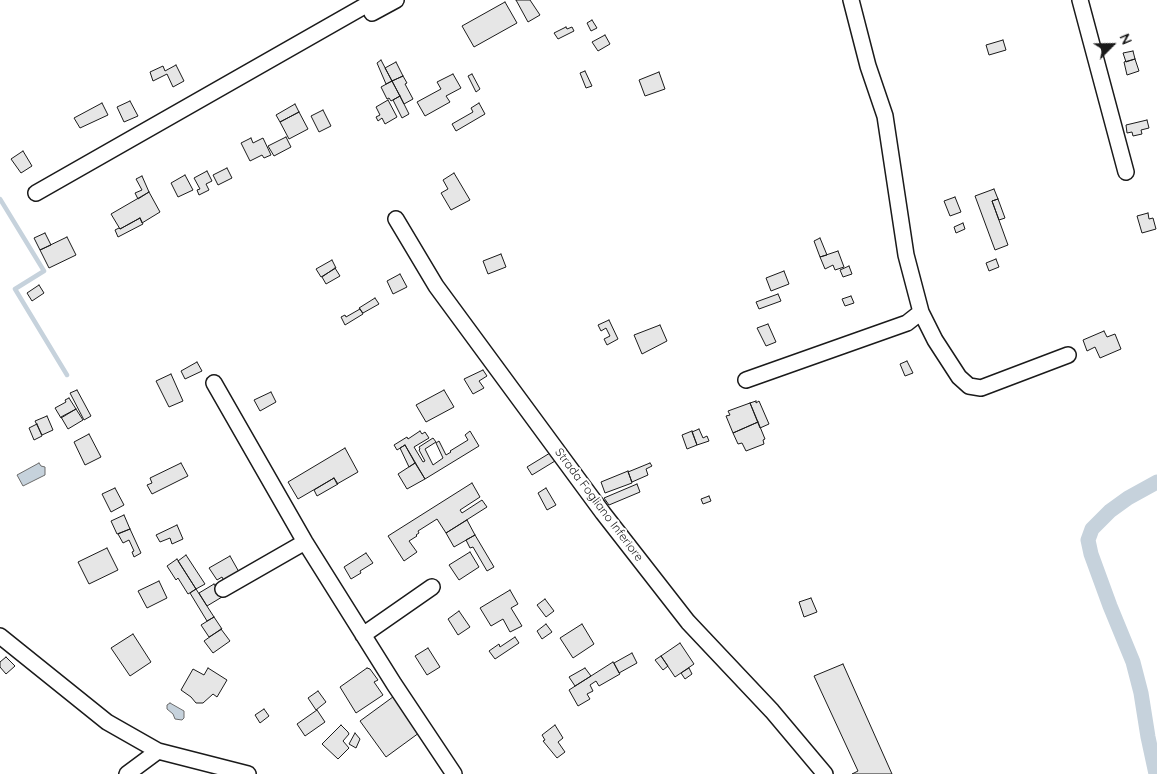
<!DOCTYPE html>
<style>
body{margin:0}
#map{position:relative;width:1157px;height:774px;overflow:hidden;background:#fff;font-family:Quicksand,sans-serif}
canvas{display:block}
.north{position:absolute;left:1087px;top:20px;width:50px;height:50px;-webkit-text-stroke:4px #fff;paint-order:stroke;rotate:67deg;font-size:14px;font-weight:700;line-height:20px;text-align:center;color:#1a1a1a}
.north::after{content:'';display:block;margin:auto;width:18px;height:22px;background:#1a1a1a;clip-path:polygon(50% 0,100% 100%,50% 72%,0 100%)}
</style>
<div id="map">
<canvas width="1157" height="774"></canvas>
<div class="north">N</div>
</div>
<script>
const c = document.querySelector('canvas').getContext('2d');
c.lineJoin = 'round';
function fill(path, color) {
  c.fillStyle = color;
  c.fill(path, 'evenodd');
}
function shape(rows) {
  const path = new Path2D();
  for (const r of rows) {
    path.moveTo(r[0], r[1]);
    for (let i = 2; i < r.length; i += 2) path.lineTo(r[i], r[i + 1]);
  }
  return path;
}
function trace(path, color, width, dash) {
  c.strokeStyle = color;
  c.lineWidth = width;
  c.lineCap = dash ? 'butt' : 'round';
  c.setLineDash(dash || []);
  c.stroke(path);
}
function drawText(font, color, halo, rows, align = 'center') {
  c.font = font + ' Quicksand,sans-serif';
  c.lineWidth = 4;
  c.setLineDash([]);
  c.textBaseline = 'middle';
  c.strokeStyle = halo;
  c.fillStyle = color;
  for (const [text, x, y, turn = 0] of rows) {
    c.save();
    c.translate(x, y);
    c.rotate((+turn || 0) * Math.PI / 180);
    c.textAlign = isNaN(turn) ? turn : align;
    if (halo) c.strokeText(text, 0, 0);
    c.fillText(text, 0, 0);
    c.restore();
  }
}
const water = shape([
 [39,463,41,466,45,467,45,475,23,486,17,475,39,463],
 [170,703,184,711,184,718,182,720,175,719,173,714,167,709,167,705,170,703]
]);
fill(water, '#c6d2dc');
trace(water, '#6a6a6a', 1);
trace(shape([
 [0,199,44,271,15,289,67,375]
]), '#c6d2dc', 4.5);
trace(shape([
 [1156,774,1148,737,1141,693,1133,662,1110,606,1091,554,1088,540,1092,529,1110,511,1128,498,1157,482]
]), '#c6d2dc', 15);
const building = shape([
 [516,0,530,0,540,15,528,22,516,0],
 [505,2,517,23,474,47,462,26,505,2],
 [592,20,597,28,591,31,587,23,592,20],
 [566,27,567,29,572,27,574,31,558,39,554,33,566,27],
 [605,35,610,44,598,51,592,42,605,35],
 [1003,40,1006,50,989,55,986,45,1003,40],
 [1133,51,1135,59,1126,62,1123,53,1133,51],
 [1135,59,1139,71,1127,75,1124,62,1135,59],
 [381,60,392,81,386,84,377,63,381,60],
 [396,62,403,76,392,81,385,68,396,62],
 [176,65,184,81,173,87,167,74,153,81,150,72,163,66,165,71,176,65],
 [585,71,592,86,586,88,580,73,585,71],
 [659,72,665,89,645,96,639,80,659,72],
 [453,74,461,88,446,96,450,102,425,116,417,102,441,89,437,82,453,74],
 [472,74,480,89,476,92,468,76,472,74],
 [403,76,407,83,405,84,413,99,404,104,392,81,403,76],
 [392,81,400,96,391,101,389,98,387,99,381,87,392,81],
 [400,96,409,114,402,118,393,100,400,96],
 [388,100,397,117,385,124,382,118,378,121,376,117,380,115,376,107,388,100],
 [130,101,138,116,124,122,117,107,130,101],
 [102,103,108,115,80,128,74,118,102,103],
 [479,103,485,114,456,131,452,124,473,112,471,108,479,103],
 [295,104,299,112,280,122,276,115,295,104],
 [323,110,331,126,319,132,311,116,323,110],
 [299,112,308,129,289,139,280,122,299,112],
 [1147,120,1149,128,1141,130,1142,134,1133,136,1132,132,1127,133,1126,125,1147,120],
 [286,137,291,147,274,156,268,146,286,137],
 [251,138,253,143,263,138,271,155,264,158,262,155,250,161,241,143,251,138],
 [23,151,32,166,21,173,11,159,23,151],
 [227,168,232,178,218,185,213,175,227,168],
 [207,171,212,181,206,184,209,190,199,195,197,190,200,189,194,178,207,171],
 [454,173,470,200,451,210,441,193,448,189,443,180,454,173],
 [185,175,193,190,178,197,171,183,185,175],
 [142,176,149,192,138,199,135,193,142,190,136,179,142,176],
 [994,189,998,199,992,201,1008,245,995,250,975,196,994,189],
 [149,192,160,212,142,223,140,218,120,229,111,214,149,192],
 [955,197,961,212,950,216,944,201,955,197],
 [998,199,1005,218,999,220,992,201,998,199],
 [1148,213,1149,219,1153,218,1156,229,1142,233,1137,216,1148,213],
 [140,218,143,224,118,237,115,230,119,228,120,229,140,218],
 [963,223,965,229,956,233,954,227,963,223],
 [45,233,51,245,40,250,34,238,45,233],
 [67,237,76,255,49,268,40,250,67,237],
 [820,238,827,255,820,257,814,241,820,238],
 [838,251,844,267,835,270,833,265,825,269,820,257,838,251],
 [501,254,506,267,488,274,483,261,501,254],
 [996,259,999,267,989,271,986,263,996,259],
 [332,260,336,268,321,277,316,269,332,260],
 [849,266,852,274,843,277,840,270,849,266],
 [335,268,340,276,326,284,322,277,335,268],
 [784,271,789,284,771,291,766,278,784,271],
 [400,274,407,287,393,294,387,281,400,274],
 [39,285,44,293,32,301,27,293,39,285],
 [778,294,781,301,759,309,756,302,778,294],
 [851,296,854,303,845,306,842,299,851,296],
 [375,298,379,304,363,313,359,308,375,298],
 [360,309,363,314,345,325,341,317,345,315,346,317,360,309],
 [609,320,618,339,607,345,604,339,610,336,606,328,601,331,598,325,609,320],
 [768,324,776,342,766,346,757,328,768,324],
 [660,325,667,341,642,354,634,335,660,325],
 [1104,331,1107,337,1115,334,1121,349,1100,358,1095,347,1087,351,1083,340,1104,331],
 [907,361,913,373,905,376,900,364,907,361],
 [197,362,202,371,185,379,181,371,197,362],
 [483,370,487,376,479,381,484,388,473,394,464,379,483,370],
 [171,374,183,401,169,407,156,381,171,374],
 [77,390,91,416,84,420,70,393,77,390],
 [444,390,454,407,426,422,416,405,444,390],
 [271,392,276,402,260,411,254,400,271,392],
 [69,398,76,409,61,418,55,408,66,402,65,400,69,398],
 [756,401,756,403,759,401,769,424,760,428,750,403,756,401],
 [750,403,758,422,733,433,726,416,730,415,728,411,750,403],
 [76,409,83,420,68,429,61,417,76,409],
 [47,416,53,430,42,435,35,421,47,416],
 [758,422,765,439,763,440,764,444,746,451,742,443,738,444,733,433,758,422],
 [37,424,42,436,34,440,29,428,37,424],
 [699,429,703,438,707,436,709,441,697,445,692,432,699,429],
 [420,431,422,434,425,432,429,438,414,447,423,462,425,461,419,450,420,449,419,447,433,438,436,442,425,449,433,465,443,458,436,443,439,441,446,455,451,452,450,451,468,440,465,435,470,431,479,446,425,479,405,445,397,450,394,445,407,437,408,439,420,431],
 [692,431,697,445,687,449,682,435,692,431],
 [89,434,101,457,85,465,74,442,89,434],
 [405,445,415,463,409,467,400,448,405,445],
 [345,448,358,472,337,484,334,478,298,499,288,482,345,448],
 [550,453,555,461,532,475,527,467,550,453],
 [181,463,188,476,152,494,147,485,152,483,150,478,181,463],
 [415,463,425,479,407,489,398,474,415,463],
 [650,463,652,466,646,469,648,475,632,482,628,472,650,463],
 [628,471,632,483,605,493,601,482,628,471],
 [334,478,338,484,317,496,314,490,334,478],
 [472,483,480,497,460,510,462,513,482,500,487,507,446,533,437,519,418,531,419,533,416,535,417,536,409,541,417,552,404,561,388,536,472,483],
 [637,484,640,492,609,505,604,498,637,484],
 [115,488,124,505,111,512,102,494,115,488],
 [546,488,556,505,547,510,538,493,546,488],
 [709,496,711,501,703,504,701,499,709,496],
 [124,515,130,529,117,534,111,521,124,515],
 [467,520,475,535,454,547,446,533,467,520],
 [177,525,183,539,172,544,170,538,160,542,156,535,177,525],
 [130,529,141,553,134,557,132,552,134,551,129,540,123,543,118,534,130,529],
 [475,535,494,567,487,571,473,547,470,548,466,540,475,535],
 [107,548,118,570,89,584,78,562,107,548],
 [470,552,479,567,459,580,449,565,470,552],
 [366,553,373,563,360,571,361,573,351,579,344,567,366,553],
 [186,555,205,584,196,589,178,561,186,555],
 [230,556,239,572,224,581,222,577,217,580,209,568,230,556],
 [177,559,196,589,188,594,178,578,176,580,167,566,177,559],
 [159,581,167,598,147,608,138,591,159,581],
 [214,584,222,597,207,606,199,593,214,584],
 [196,589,214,617,207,621,190,593,196,589],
 [510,590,518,604,511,608,522,626,510,632,503,619,491,626,480,608,510,590],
 [811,598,817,612,804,617,799,602,811,598],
 [545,599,554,611,546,617,537,605,545,599],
 [459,611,470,627,458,635,448,619,459,611],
 [214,617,222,629,209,637,201,625,214,617],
 [546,624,552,632,542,639,537,631,546,624],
 [582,624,594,644,573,658,560,638,582,624],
 [221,629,230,641,213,653,204,641,221,629],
 [133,634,151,662,130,676,111,648,133,634],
 [515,637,519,643,495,659,489,651,499,644,500,647,515,637],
 [680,643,694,664,675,677,661,656,680,643],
 [428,648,440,667,427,675,415,656,428,648],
 [632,653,637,663,619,673,614,663,632,653],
 [661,656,668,666,663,670,655,660,661,656],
 [6,657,15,666,6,674,0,667,0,662,6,657],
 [613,662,620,674,599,686,596,681,590,685,593,691,587,694,590,699,578,706,569,690,613,662],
 [843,664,892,774,852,774,858,771,814,676,843,664],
 [208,668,227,680,217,697,213,694,203,703,196,703,191,697,181,690,193,669,204,675,208,668],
 [367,668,370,669,378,680,374,682,383,695,356,713,340,687,367,668],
 [585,668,591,676,575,686,569,677,585,668],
 [689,668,692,674,685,679,681,673,689,668],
 [318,691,326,702,316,710,308,698,318,691],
 [397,694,423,730,386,757,360,721,397,694],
 [264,709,269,716,260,723,255,715,264,709],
 [317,710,325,722,305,736,297,724,317,710],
 [341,725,348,732,349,734,343,741,349,748,338,759,322,744,341,725],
 [555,725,563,738,558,742,565,752,557,758,543,741,545,740,542,735,555,725],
 [355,733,360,739,356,748,349,744,355,733]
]);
fill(building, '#e6e6e6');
trace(building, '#1a1a1a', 1);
const minor = shape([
 [851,0,868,66,885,116,906,255,921,312,935,340,959,377,969,386,981,388,1068,355],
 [1080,0,1126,172],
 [372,13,396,0],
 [36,193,375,0],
 [396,219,436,286,603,513,688,622,772,711,825,774],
 [746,380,907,323,921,312],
 [214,383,305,542,394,684,454,774],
 [223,589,305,542],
 [363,635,432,587],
 [0,636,107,722,158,751,248,774],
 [127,774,158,751]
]);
trace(minor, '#1a1a1a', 18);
trace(minor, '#fff', 15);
drawText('12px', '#1a1a1a', '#fff', [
 ["Strada Fogliano Inferiore",599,505,53]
]);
</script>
